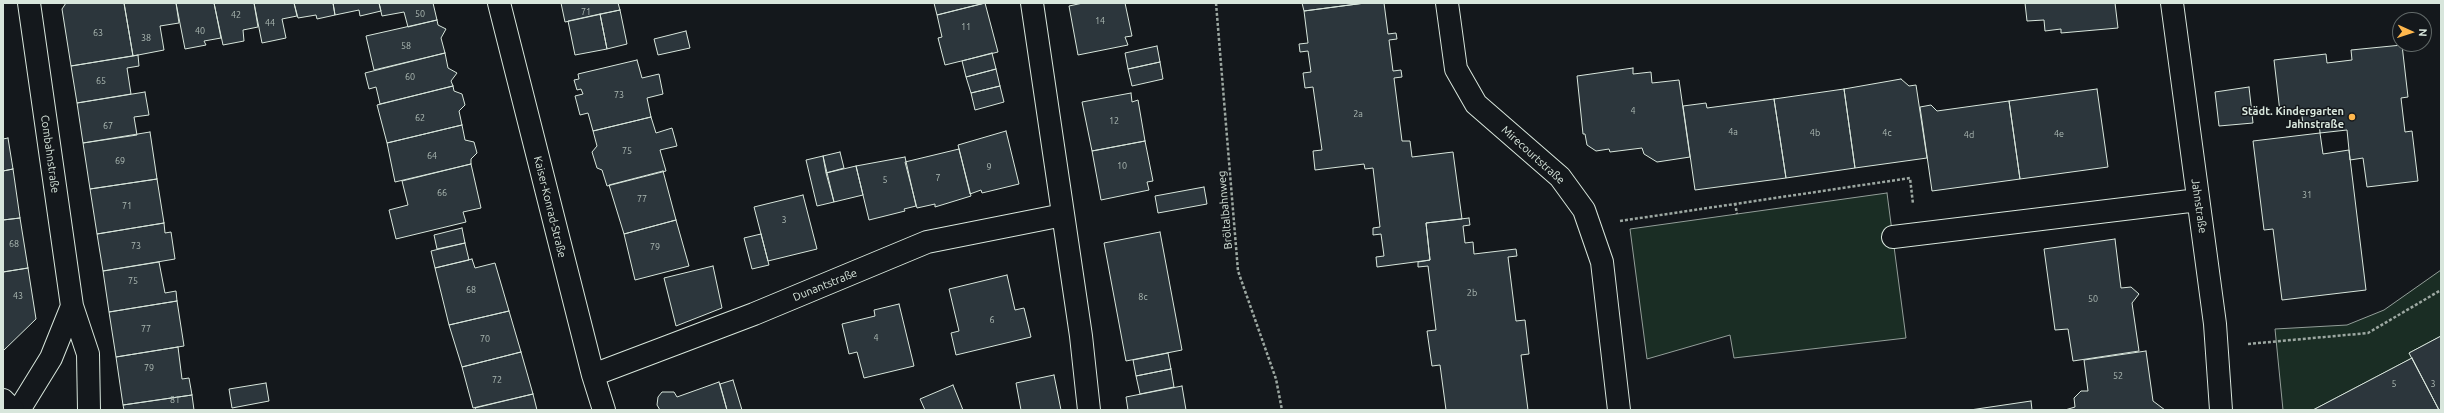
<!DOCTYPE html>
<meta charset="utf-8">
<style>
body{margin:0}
#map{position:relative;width:2444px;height:413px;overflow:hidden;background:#14181c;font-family:Ubuntu,sans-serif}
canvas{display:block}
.frame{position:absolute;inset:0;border:4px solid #d8e6dc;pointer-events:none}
.north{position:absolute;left:2392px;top:12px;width:40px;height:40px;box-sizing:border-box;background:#14181c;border:1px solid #626a69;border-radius:50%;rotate:93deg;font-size:11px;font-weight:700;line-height:16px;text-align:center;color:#d8e6dc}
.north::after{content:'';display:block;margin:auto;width:14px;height:18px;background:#ffb74d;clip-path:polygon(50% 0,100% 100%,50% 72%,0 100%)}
</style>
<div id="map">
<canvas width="2444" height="413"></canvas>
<div class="frame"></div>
<div class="north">N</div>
</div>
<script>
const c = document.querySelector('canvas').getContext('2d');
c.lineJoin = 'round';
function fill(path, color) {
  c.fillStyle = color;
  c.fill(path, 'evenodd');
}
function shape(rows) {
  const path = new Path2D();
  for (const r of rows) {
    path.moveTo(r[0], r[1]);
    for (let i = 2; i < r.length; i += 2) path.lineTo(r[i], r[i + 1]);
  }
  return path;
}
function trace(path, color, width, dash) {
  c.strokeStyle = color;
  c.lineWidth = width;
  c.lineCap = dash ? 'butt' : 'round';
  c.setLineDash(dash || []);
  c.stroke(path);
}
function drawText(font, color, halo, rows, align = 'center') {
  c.font = font + ' Ubuntu,sans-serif';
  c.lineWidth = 3;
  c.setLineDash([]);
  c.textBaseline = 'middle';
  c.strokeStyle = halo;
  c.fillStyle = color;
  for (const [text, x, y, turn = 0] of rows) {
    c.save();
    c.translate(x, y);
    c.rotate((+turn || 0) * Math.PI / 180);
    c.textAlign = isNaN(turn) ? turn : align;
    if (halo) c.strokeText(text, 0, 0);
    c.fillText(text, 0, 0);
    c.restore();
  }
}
const green = shape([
 [1887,193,1906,338,1734,358,1730,335,1647,359,1630,229,1887,193],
 [2441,270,2441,336,2409,353,2412,358,2313,410,2283,410,2275,329,2347,325,2384,310,2441,270]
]);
fill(green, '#1a2d24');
trace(green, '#939e99', 1);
const building = shape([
 [66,3,124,3,133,56,71,66,62,9,66,3],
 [124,3,176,3,179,23,160,26,164,50,133,56,124,3],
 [176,3,214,3,221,38,204,41,206,45,185,49,176,3],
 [214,3,254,3,258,27,243,30,244,41,223,45,214,3],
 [254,3,294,3,297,16,282,19,286,38,262,43,254,3],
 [294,3,333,3,335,15,317,19,316,15,298,18,294,3],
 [333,3,379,3,381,11,360,16,359,10,335,15,333,3],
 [379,3,433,3,437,20,408,27,404,12,382,16,379,3],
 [561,3,618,3,620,10,565,22,561,3],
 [934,3,985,3,937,15,934,3],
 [985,3,998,52,945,65,938,38,942,37,937,15,985,3],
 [1083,3,1125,3,1132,36,1125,37,1128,45,1078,55,1069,6,1083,3],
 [1302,3,1365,3,1304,11,1302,3],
 [1365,3,1384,3,1388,34,1396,33,1397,39,1389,40,1393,71,1401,70,1402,77,1394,78,1402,141,1410,141,1412,157,1453,152,1462,219,1426,223,1430,260,1377,267,1376,257,1384,256,1381,234,1373,235,1373,228,1380,227,1373,168,1365,169,1364,164,1315,170,1313,151,1322,150,1313,87,1305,88,1303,73,1311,72,1308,51,1300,52,1299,44,1308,43,1304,11,1365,3],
 [2025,3,2115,3,2118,28,2061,33,2061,29,2045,31,2044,20,2027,21,2025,3],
 [620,10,627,44,607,49,600,14,620,10],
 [600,14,607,49,575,55,568,21,600,14],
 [437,20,438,25,446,29,441,38,445,53,374,70,366,36,437,20],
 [686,31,690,48,658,55,654,39,686,31],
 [2402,45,2408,97,2401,98,2405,132,2412,131,2418,181,2367,187,2363,158,2350,160,2347,130,2320,133,2319,122,2303,124,2301,109,2280,112,2274,60,2326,54,2327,63,2352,60,2351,50,2402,45],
 [1157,46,1160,62,1128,69,1125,53,1157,46],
 [445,53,448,68,457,73,451,81,453,86,380,104,376,87,369,89,365,73,445,53],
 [992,53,996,69,966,77,962,61,992,53],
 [138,55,139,66,127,68,131,94,77,103,71,66,138,55],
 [637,60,642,78,659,74,663,94,647,98,651,117,593,131,588,113,580,115,575,96,583,94,581,89,577,90,574,80,579,79,578,74,637,60],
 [1160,62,1163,79,1132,86,1128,69,1160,62],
 [1633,68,1633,74,1651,72,1652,83,1679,80,1690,157,1657,162,1644,154,1642,148,1610,152,1609,149,1596,151,1587,145,1585,134,1583,134,1577,76,1633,68],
 [996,69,1000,86,971,93,966,77,996,69],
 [1901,79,1909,86,1916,85,1927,158,1855,168,1844,89,1901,79],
 [453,86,454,91,462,94,465,105,459,111,462,125,387,143,377,105,453,86],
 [1000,86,1004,102,975,110,971,93,1000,86],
 [2249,87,2253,123,2219,126,2215,92,2249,87],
 [1844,89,1855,168,1786,178,1774,99,1844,89],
 [2097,89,2108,167,2020,179,2009,101,2097,89],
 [145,92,149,115,134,117,137,135,83,143,77,103,145,92],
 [1131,93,1132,102,1138,100,1145,141,1092,151,1082,102,1131,93],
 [1774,99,1786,178,1695,190,1683,106,1706,103,1707,108,1774,99],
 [2009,101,2020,179,1932,191,1920,107,1931,105,1937,111,2009,101],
 [651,117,656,133,672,128,677,146,660,150,666,171,607,186,602,170,597,168,592,152,597,146,593,131,651,117],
 [462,125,465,140,474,142,477,153,471,159,471,164,395,182,387,143,462,125],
 [1006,131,1019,184,982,193,981,190,970,194,958,145,1006,131],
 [150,132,157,179,90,189,83,143,150,132],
 [2320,133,2323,154,2349,150,2366,290,2282,300,2273,229,2264,230,2253,141,2320,133],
 [8,138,13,169,3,171,3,139,8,138],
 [1145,141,1153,181,1147,182,1149,190,1101,200,1092,151,1145,141],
 [959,149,971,196,935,207,935,204,917,208,905,162,959,149],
 [840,152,844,168,826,173,823,156,840,152],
 [823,156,834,202,817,206,806,160,823,156],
 [905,157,916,206,904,209,905,211,869,220,856,166,905,157],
 [471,164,481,208,463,212,466,222,396,239,389,210,408,205,402,181,471,164],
 [856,166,863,195,834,202,826,173,856,166],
 [13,169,20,218,3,220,3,171,13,169],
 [663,171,676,220,624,234,609,185,663,171],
 [157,179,164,223,97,234,90,189,157,179],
 [1204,187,1207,204,1158,213,1155,196,1204,187],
 [803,195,817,249,768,261,754,207,803,195],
 [20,218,28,268,3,272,3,220,20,218],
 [1469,218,1470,225,1463,226,1465,243,1473,242,1474,254,1516,249,1517,256,1508,257,1516,321,1525,320,1529,354,1521,355,1528,410,1446,410,1440,365,1432,366,1427,331,1436,330,1428,266,1418,267,1418,262,1430,260,1426,223,1469,218],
 [676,220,689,266,635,280,624,234,676,220],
 [164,223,165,233,171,232,175,259,103,271,97,234,164,223],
 [462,228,465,243,437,249,434,235,462,228],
 [1160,232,1182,350,1126,361,1104,243,1160,232],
 [761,234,769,265,752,269,744,238,761,234],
 [2115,239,2121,288,2131,287,2139,294,2132,303,2139,351,2073,361,2068,329,2055,330,2044,249,2115,239],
 [465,243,469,260,435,268,431,251,465,243],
 [472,259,475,268,495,263,509,311,449,325,435,268,472,259],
 [159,262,165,293,176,291,177,301,109,312,103,271,159,262],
 [713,266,722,308,676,326,664,278,713,266],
 [28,268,36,319,3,351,3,272,28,268],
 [1007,275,1015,310,1024,308,1031,337,956,355,951,333,959,331,949,289,1007,275],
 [177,301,184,346,116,357,109,312,177,301],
 [899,304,914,366,864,378,857,352,849,354,842,324,875,316,874,310,899,304],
 [509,311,521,352,462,367,449,325,509,311],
 [2441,336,2441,410,2439,410,2409,353,2441,336],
 [178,347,182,379,189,378,192,395,123,405,116,357,178,347],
 [2146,351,2153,401,2165,410,2065,410,2075,407,2074,398,2081,391,2088,391,2084,360,2146,351],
 [521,352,533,394,473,408,462,367,521,352],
 [1168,353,1171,369,1136,376,1133,360,1168,353],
 [2412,358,2439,410,2313,410,2412,358],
 [1171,369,1174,387,1140,394,1136,376,1171,369],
 [1054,375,1061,410,1021,410,1016,383,1054,375],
 [733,380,742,410,727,410,720,384,733,380],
 [719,382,727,410,660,410,657,405,658,397,662,392,674,392,677,397,719,382],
 [266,383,269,401,232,408,229,389,266,383],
 [953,385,963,410,925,410,920,399,953,385],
 [1182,386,1186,410,1128,410,1126,397,1182,386],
 [533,394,537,410,476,410,475,408,533,394],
 [192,395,194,410,124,410,123,405,192,395],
 [2031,401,2032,410,1970,410,2031,401]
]);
fill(building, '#2c363c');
trace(building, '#d8e6dc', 1);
const minor = shape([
 [29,3,72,306,88,354,89,410],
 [499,3,593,375,604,410],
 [1032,3,1081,336,1089,410],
 [1447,3,1456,69,1476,104,1560,177,1584,210,1602,262,1619,410],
 [2172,3,2215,324,2221,410],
 [1893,237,2198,200],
 [593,375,754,314,927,242,1063,215],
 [19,410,51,358,72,306]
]);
const major = shape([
 [3,400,13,410]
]);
trace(minor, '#d8e6dc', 24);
trace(major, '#d8e6dc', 24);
trace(shape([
 [1216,3,1238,271,1276,379,1282,410],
 [1735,203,1737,214],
 [1620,221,1910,178,1913,204],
 [2248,344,2368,333,2441,290]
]), '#9da8a2', 2.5, [3, 2]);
trace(minor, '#14181c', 22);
trace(major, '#14181c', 22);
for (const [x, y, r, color] of [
 [2352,117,4,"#ffb74d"]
]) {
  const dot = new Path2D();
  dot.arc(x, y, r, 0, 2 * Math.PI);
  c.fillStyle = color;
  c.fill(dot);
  trace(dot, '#14181c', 1.5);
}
drawText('9px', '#adbab4', null, [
 ["71",586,12],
 ["50",420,14],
 ["42",236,15],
 ["14",1100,21],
 ["44",270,23],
 ["11",966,27],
 ["40",200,31],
 ["63",98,33],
 ["38",146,38],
 ["58",406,46],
 ["60",410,77],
 ["65",101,81],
 ["73",619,95],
 ["4",1633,111],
 ["2a",1358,114],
 ["62",420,118],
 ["12",1114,121],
 ["67",108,126],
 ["4a",1733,132],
 ["4b",1815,133],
 ["4c",1887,133],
 ["4e",2059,134],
 ["4d",1969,135],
 ["75",627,151],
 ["64",432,156],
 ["69",120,161],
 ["10",1122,166],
 ["9",989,167],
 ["7",938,178],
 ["5",885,180],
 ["66",442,193],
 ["31",2307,195],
 ["77",642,199],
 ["71",127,206],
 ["3",784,220],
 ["68",14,244],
 ["73",136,246],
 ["79",655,247],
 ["75",133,281],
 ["68",471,290],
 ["2b",1472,293],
 ["43",18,296],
 ["8c",1143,297],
 ["50",2093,299],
 ["6",992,320],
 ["77",146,329],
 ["4",876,338],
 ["70",485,339],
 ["79",149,368],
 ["52",2118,376],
 ["72",497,380],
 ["5",2394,384],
 ["3",2433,384],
 ["81",175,400]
]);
drawText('bold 11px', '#d8e6dc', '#14181c', [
 ["Städt. Kindergarten",2344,111],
 ["Jahnstraße",2344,124]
], 'right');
drawText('11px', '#d8e6dc', '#14181c', [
 ["Combahnstraße",50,154,82],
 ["Mirecourtstraße",1533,155,42],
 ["Jahnstraße",2199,206,82],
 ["Kaiser-Konrad-Straße",550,207,76],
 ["Bröltalbahnweg",1225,210,-95],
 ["Dunantstraße",825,285,-22]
]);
</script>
